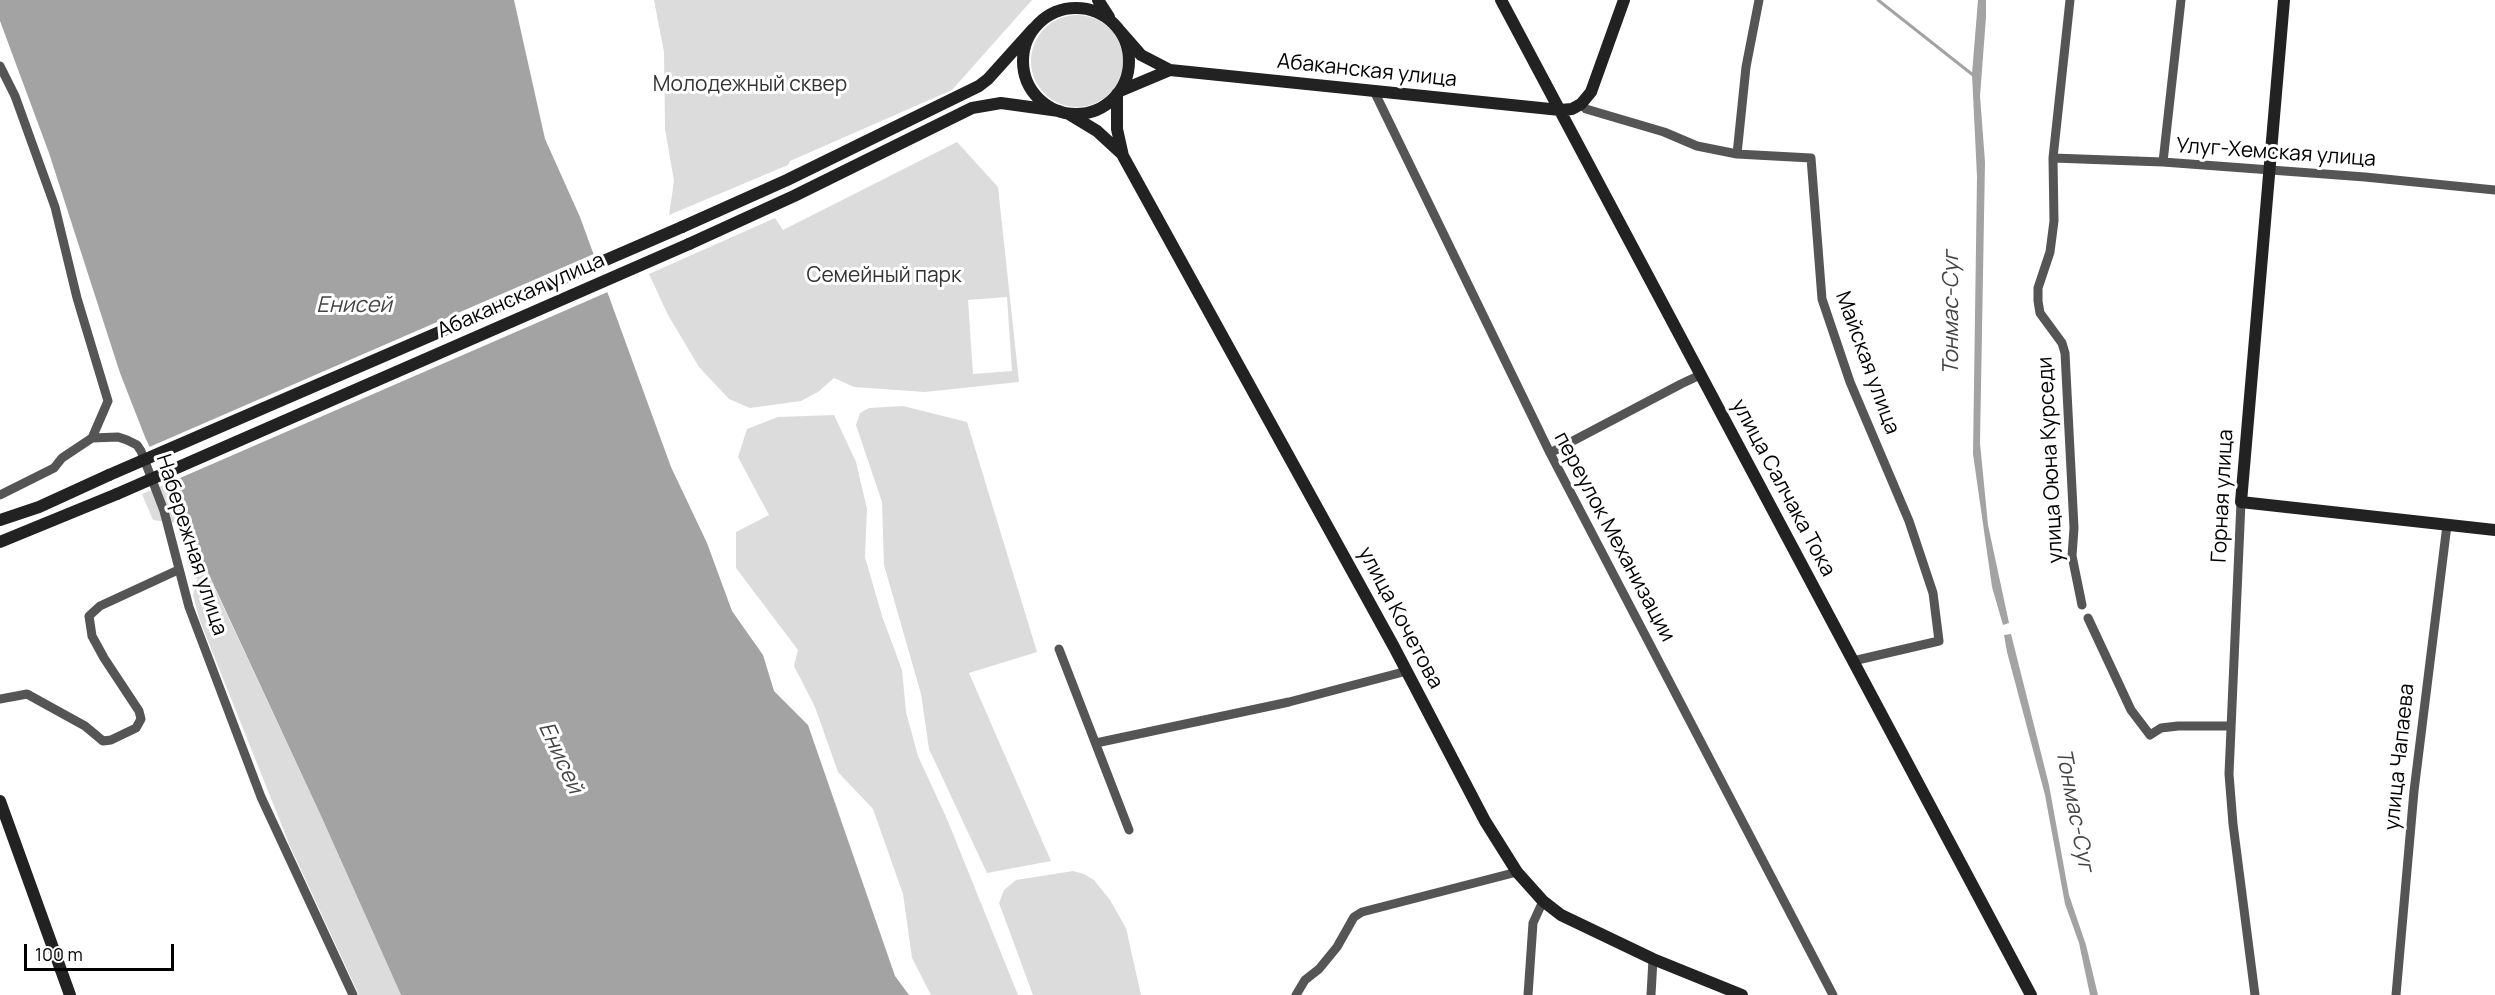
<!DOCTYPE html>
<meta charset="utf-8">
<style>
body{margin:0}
#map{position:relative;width:2495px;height:995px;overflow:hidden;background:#fff;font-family:Manrope,sans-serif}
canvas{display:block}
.scale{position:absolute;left:24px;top:944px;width:150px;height:27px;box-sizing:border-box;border:3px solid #000;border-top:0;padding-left:8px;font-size:18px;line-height:21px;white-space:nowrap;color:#000;-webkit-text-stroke:4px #fff;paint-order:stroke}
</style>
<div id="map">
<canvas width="2495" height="995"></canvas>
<div class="scale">100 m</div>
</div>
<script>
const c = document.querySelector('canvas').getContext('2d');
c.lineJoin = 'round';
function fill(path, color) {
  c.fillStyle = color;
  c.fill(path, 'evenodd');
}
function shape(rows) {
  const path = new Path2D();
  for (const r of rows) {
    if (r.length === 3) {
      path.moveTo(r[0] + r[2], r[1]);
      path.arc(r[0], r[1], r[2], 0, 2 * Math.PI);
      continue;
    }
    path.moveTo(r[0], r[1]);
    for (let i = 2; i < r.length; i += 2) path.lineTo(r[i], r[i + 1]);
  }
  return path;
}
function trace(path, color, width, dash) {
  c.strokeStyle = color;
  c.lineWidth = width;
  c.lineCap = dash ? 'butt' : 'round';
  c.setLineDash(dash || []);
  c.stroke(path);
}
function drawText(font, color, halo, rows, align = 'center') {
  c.font = font + ' Manrope,sans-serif';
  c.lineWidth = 6;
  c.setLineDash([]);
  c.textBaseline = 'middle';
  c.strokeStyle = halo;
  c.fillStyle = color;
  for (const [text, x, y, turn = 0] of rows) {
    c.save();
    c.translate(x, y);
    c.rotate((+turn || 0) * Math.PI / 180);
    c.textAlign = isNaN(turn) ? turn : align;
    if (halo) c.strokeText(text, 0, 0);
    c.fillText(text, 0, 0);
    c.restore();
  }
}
fill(shape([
 [654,0,1032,0,952,90,790,161,788,165,669,215,674,181,665,129,664,52],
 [1077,61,46],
 [957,142,998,187,1019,382,925,392,854,387,834,378,818,392,801,401,750,408,729,399,699,367,668,315,649,274,775,218,783,230],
 [1007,297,1012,371,973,374,968,300],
 [903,406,967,422,1037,652,969,673,1051,861,987,873,929,749,921,694,884,565,882,502,856,425,860,413,869,408],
 [834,415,856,462,867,509,865,557,882,616,902,670,906,712,918,756,947,819,1018,995,931,995,912,958,903,894,873,809,838,772,815,707,794,666,798,650,736,568,736,532,769,515,738,457,747,429,778,417],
 [166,484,322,818,401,995,359,995,290,846,200,621,193,595,197,580,176,523,153,520,142,494],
 [1073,871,1084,874,1094,880,1110,900,1126,928,1141,995,1033,995,999,903,1004,890,1016,880]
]), '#dcdcdc');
fill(shape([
 [0,0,514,0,545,139,580,217,671,467,707,543,732,611,763,655,774,691,808,725,895,976,909,995,401,995,322,818,145,437,120,373,49,153,0,21],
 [1978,0,1986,0,1986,17,1980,96,1985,162,1980,443,1988,525,2009,623,2003,625,1992,587,1973,454,1977,177,1972,74],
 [2011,634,2049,785,2069,895,2086,945,2098,995,2090,995,2079,943,2065,904,2045,795,2007,652,2004,635]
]), '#a3a3a3');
fill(shape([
 [596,253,610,291,164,485,147,448]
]), '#fff');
trace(shape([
 [1878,0,1973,75]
]), '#a3a3a3', 3);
trace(shape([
 [2070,0,2053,158,2054,221,2050,252,2038,288,2038,301,2040,313,2062,343,2065,353,2074,528,2072,556,2082,605],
 [0,66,15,96,55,207,77,298,108,401,92,438],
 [1374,91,1550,453,1833,995],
 [1581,104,1586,109,1664,132,1697,146,1737,154,1811,158,1822,299,1850,382,1909,521,1933,593,1939,641,1853,661],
 [1737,154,1746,67,1759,0],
 [2053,158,2163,162,2365,177,2495,190],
 [2163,162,2181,0],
 [92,438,118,437,127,440,137,445,141,451,164,511,189,607,261,797,353,995],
 [1550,453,1681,384,1700,375],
 [0,495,54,468,62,458,92,438],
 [2241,502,2229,774,2233,824,2255,995],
 [2088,618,2131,710,2150,735,2161,728,2178,726,2230,726],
 [1059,649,1129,830],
 [0,699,27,694,85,726,103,741,111,740,136,728,141,719,139,711,104,658,92,636,89,616,100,606,178,570],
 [1096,743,1289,702,1407,671],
 [1296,995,1305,980,1319,969,1337,947,1354,917,1362,912,1517,872],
 [1528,995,1533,923,1543,901],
 [1651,995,1653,959],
 [2396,995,2414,791,2447,525]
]), '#555', 9);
trace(shape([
 [1098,0,1109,17],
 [1501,0,2031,995],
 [2284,0,2241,502,2495,530],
 [1076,61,53],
 [1120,31,1141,55,1170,70,1560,110,1572,109,1581,104,1591,92,1624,0],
 [1120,91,1170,70],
 [1117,94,1117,129,1123,156,1394,647,1485,821,1517,872,1543,901,1561,915,1653,959,1742,995],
 [1069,114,1097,131,1122,154],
 [682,227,787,180,979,86,988,79,1033,29],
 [689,244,794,196,972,108,1001,103,1059,111],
 [0,520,39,507,109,475],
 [0,542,117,494],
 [0,801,70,995]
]), '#222', 12);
trace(shape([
 [109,475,682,227],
 [117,494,689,244]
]), '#222', 12);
drawText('21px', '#000', '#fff', [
 ["Абаканская улица",1367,71,6],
 ["Улуг-Хемская улица",2276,153,4],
 ["Абаканская улица",521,296,-24],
 ["Майская улица",1867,363,70],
 ["улица Оюна Курседи",2051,460,-93],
 ["улица Салчака Тока",1783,488,62],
 ["Горная улица",2223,496,-87],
 ["переулок Механизации",1614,537,62],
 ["Набережная улица",191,545,72],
 ["улица Кочетова",1400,618,62],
 ["улица Чапаева",2400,757,-84]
]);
drawText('21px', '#333', '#fff', [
 ["Молодежный сквер",750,85],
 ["Семейный парк",884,276]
]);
drawText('italic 22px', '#444', '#fff', [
 ["Енисей",354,306],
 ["Тонмас-Суг",1952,313,-90],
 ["Енисей",560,758,65],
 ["Тонмас-Суг",2074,810,79]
]);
</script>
